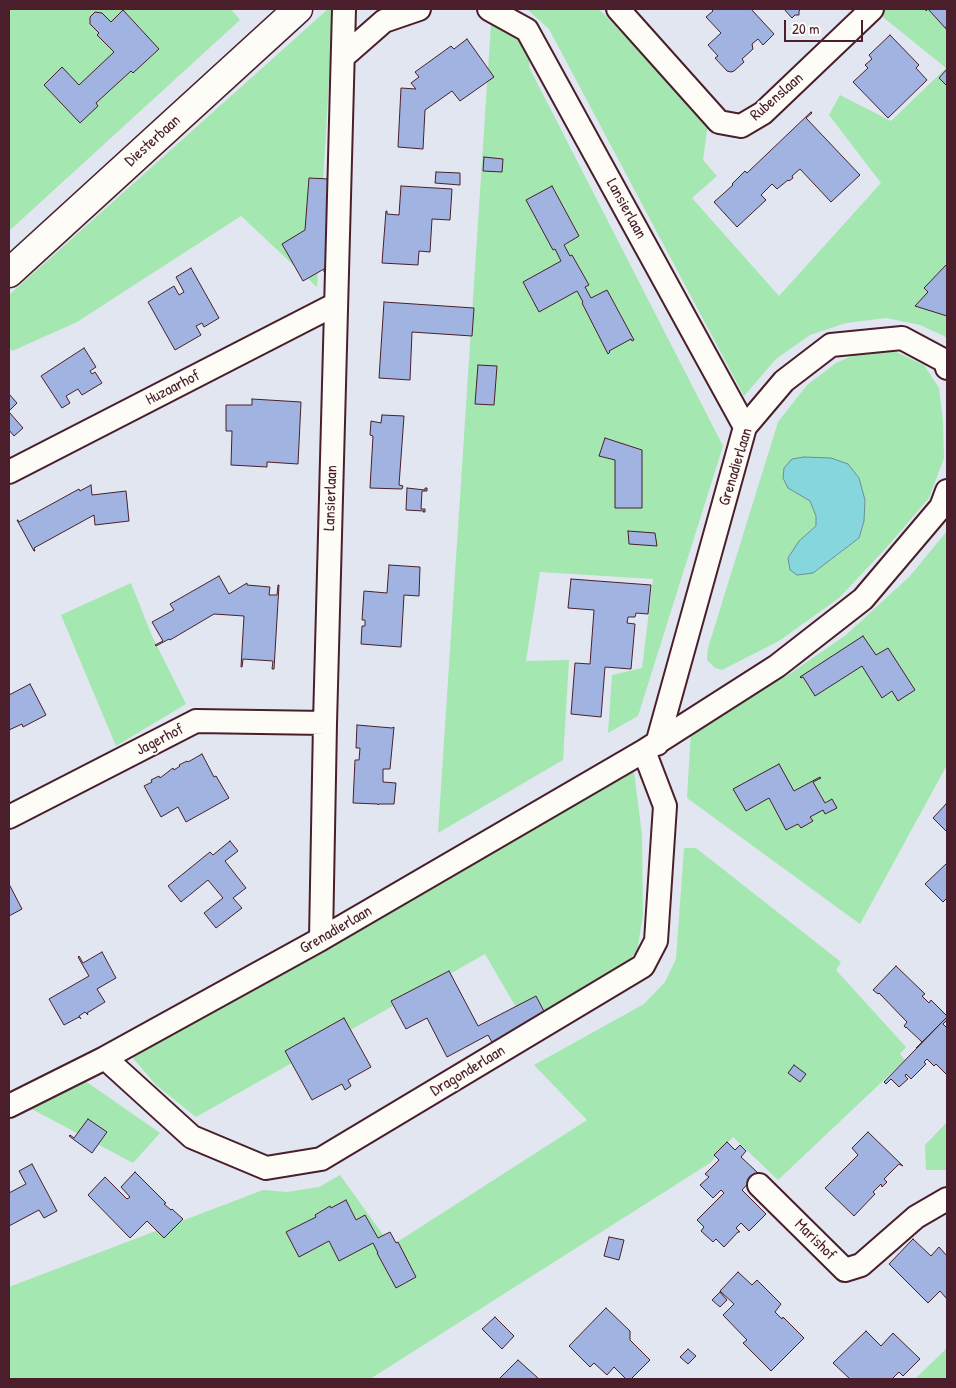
<!DOCTYPE html>
<style>
body{margin:0}
#map{position:relative;width:956px;height:1388px;overflow:hidden;background:#e1e6f0;font-family:"Patrick Hand",sans-serif}
canvas{display:block}
.frame{position:absolute;inset:0;border:10px solid #4a1f2b;pointer-events:none}
.scale{position:absolute;left:784px;top:20px;width:79px;height:22px;box-sizing:border-box;border:2px solid #4a1f2b;border-top:0;padding-left:6px;font-size:15px;line-height:18px;white-space:nowrap;color:#4a1f2b;-webkit-text-stroke:4px #fdfcf7;paint-order:stroke}
</style>
<div id="map">
<canvas width="956" height="1388"></canvas>
<div class="frame"></div>
<div class="scale">20 m</div>
</div>
<script>
const c = document.querySelector('canvas').getContext('2d');
c.lineJoin = 'round';
function fill(path, color) {
  c.fillStyle = color;
  c.fill(path, 'evenodd');
}
function shape(rows) {
  const path = new Path2D();
  for (const r of rows) {
    path.moveTo(r[0], r[1]);
    for (let i = 2; i < r.length; i += 2) path.lineTo(r[i], r[i + 1]);
  }
  return path;
}
function trace(path, color, width, dash) {
  c.strokeStyle = color;
  c.lineWidth = width;
  c.lineCap = dash ? 'butt' : 'round';
  c.setLineDash(dash || []);
  c.stroke(path);
}
function drawText(font, color, halo, rows, align = 'center') {
  c.font = font + ' "Patrick Hand",sans-serif';
  c.lineWidth = 4;
  c.setLineDash([]);
  c.textBaseline = 'middle';
  c.strokeStyle = halo;
  c.fillStyle = color;
  for (const [text, x, y, turn = 0] of rows) {
    c.save();
    c.translate(x, y);
    c.rotate((+turn || 0) * Math.PI / 180);
    c.textAlign = isNaN(turn) ? turn : align;
    if (halo) c.strokeText(text, 0, 0);
    c.fillText(text, 0, 0);
    c.restore();
  }
}
fill(shape([
 [9,9,231,9,240,20,9,231],
 [328,9,333,9,317,287,241,216,77,322,12,351,9,347,9,295],
 [527,9,599,9,708,124,703,160,717,176,692,198,779,296,881,183,829,115,840,95,891,121,946,68,873,9,947,9,947,339,944,336,920,325,886,318,846,323,810,335,776,359,744,396,549,29],
 [491,24,518,39,530,55,529,67,723,446,638,716,608,733,612,675,642,668,653,579,540,572,526,661,569,660,563,760,438,833],
 [894,351,924,365,939,388,943,421,944,458,929,498,887,547,839,598,779,641,722,670,715,668,707,660,708,648,778,422,807,385,836,363,861,352],
 [810,501,864,521,859,538,813,573,799,541,816,526,816,516],
 [947,531,947,765,860,924,687,798,691,730,788,675,846,635,910,576],
 [131,583,152,636,186,704,116,746,61,615],
 [633,764,642,835,643,915,637,951,622,968,524,1021,485,954,196,1117,156,1085,126,1050],
 [684,848,696,848,841,962,836,970,906,1047,900,1054,905,1060,778,1180,733,1137,710,1163,370,1379,9,1379,9,1287,263,1190,287,1192,319,1187,340,1175,391,1246,587,1120,534,1065,644,1004,665,982,676,959],
 [81,1078,160,1133,133,1163,28,1107],
 [947,1122,947,1170,926,1170,925,1145],
 [947,1348,947,1379,915,1379]
]), '#a5e7b1');
const water = shape([
 [804,457,831,458,848,464,859,478,865,500,864,521,859,538,813,573,797,575,790,570,788,558,799,541,816,526,816,516,810,501,788,488,783,478,784,468,792,459,804,457]
]);
fill(water, '#86d7dd');
trace(water, '#6e8d96', 1);
const building = shape([
 [711,9,751,9,774,34,763,45,758,39,752,44,753,49,742,59,744,62,734,71,731,72,727,71,715,58,718,56,708,45,721,33,706,17,713,11,711,9],
 [784,9,805,9,801,9,799,11,799,15,795,15,792,18,784,9],
 [926,9,947,9,947,25,946,27,947,30,928,9,926,11,926,9],
 [123,10,159,49,133,73,131,71,96,103,98,106,80,123,44,85,62,67,79,85,114,52,97,35,99,33,90,24,90,17,95,12,102,13,111,22,123,10],
 [890,35,919,65,916,68,927,80,888,118,853,82,868,68,865,65,872,59,869,55,890,35],
 [467,39,494,77,460,101,452,91,425,110,423,149,398,147,401,88,416,89,411,83,419,77,415,72,451,46,454,49,467,39],
 [947,69,947,86,939,78,947,69],
 [811,112,812,113,806,118,860,175,831,202,800,169,792,176,793,178,789,181,788,180,777,189,772,184,761,195,766,200,737,227,714,202,733,185,732,184,745,171,747,173,811,112],
 [484,157,503,159,502,172,483,171,484,157],
 [436,172,460,173,460,185,435,183,436,172],
 [331,176,325,272,324,272,324,269,303,281,282,244,305,230,309,178,329,179,331,176],
 [401,186,452,189,450,220,432,219,430,252,419,251,418,265,382,263,386,211,387,211,387,214,399,215,401,186],
 [552,186,579,236,564,245,570,256,572,255,589,285,585,287,591,298,607,290,634,340,632,341,631,339,609,351,610,352,608,354,582,303,583,302,577,291,539,312,523,282,561,261,555,249,553,250,526,200,552,186],
 [947,264,947,316,915,306,928,292,924,288,947,264],
 [191,268,219,318,204,327,202,323,196,326,201,335,175,350,148,302,174,286,179,295,184,292,176,277,191,268],
 [384,302,474,308,472,336,412,332,410,380,379,378,384,302],
 [84,348,96,367,90,371,92,374,95,372,102,383,82,395,78,389,66,396,70,403,62,408,41,376,84,348],
 [478,365,497,366,494,405,475,404,478,365],
 [9,394,17,403,9,411,9,394],
 [252,399,301,402,298,464,267,462,267,467,231,465,232,431,226,431,226,405,252,405,252,399],
 [9,412,23,428,14,436,9,430,9,412],
 [382,415,404,416,399,485,403,486,402,489,370,488,373,436,370,435,371,421,381,423,382,415],
 [605,438,642,450,642,508,615,508,615,460,599,456,605,438],
 [91,485,92,495,126,491,129,521,95,525,94,515,34,548,35,551,34,551,17,520,18,520,19,522,79,489,80,491,91,485],
 [407,488,425,490,425,488,427,488,427,491,422,491,421,509,425,509,425,512,423,512,424,511,406,510,407,488],
 [628,531,655,533,657,546,629,544,628,531],
 [389,565,420,567,419,596,404,595,401,647,361,644,362,626,365,626,365,620,362,620,364,591,387,593,389,565],
 [219,576,229,594,247,583,247,585,270,587,269,595,277,595,278,585,279,585,274,669,272,669,273,661,243,659,242,667,241,667,244,616,214,614,170,640,169,639,156,646,155,645,163,641,152,622,174,610,170,604,219,576],
 [571,579,651,585,648,614,636,613,635,617,628,617,627,623,635,624,631,669,605,667,601,717,571,714,575,663,590,664,594,610,568,608,571,579],
 [863,636,876,655,888,648,915,690,898,701,892,691,882,698,862,666,815,696,803,677,801,678,800,677,863,636],
 [30,684,46,715,23,727,22,724,9,730,9,695,30,684],
 [357,725,392,728,394,727,390,769,383,769,383,782,396,783,394,804,379,804,378,805,378,804,353,803,355,760,359,760,360,748,356,748,357,725],
 [202,754,214,777,216,776,229,798,186,822,178,807,161,817,144,786,152,782,151,780,159,776,160,778,173,768,174,770,180,766,179,765,187,761,188,762,202,754],
 [779,764,794,791,820,777,821,778,813,782,825,803,832,799,837,808,825,814,823,810,810,817,813,821,801,828,798,824,786,830,769,798,746,811,733,789,779,764],
 [946,804,947,805,947,832,933,818,946,804],
 [230,841,238,851,225,861,246,888,233,898,242,908,216,928,204,913,223,898,208,880,181,902,168,886,210,852,213,855,230,841],
 [947,863,947,898,943,902,925,884,947,863],
 [9,884,22,909,9,916,9,884],
 [102,952,116,978,97,989,105,1002,87,1013,88,1015,85,1012,79,1016,81,1019,79,1017,64,1025,49,999,89,976,78,957,79,956,83,963,102,952],
 [896,966,925,994,922,996,929,1003,931,1000,947,1016,947,1017,916,1048,922,1042,906,1027,906,1028,904,1026,907,1022,879,993,878,994,873,990,896,966],
 [449,971,478,1026,536,996,546,1015,493,1044,488,1035,447,1057,427,1018,406,1029,391,1001,449,971],
 [947,1017,947,1020,943,1024,947,1028,947,1075,936,1064,934,1066,927,1059,924,1062,926,1064,911,1079,906,1074,905,1076,908,1079,899,1087,891,1079,886,1084,884,1082,947,1017],
 [344,1018,371,1067,348,1080,351,1086,345,1090,342,1084,312,1100,285,1051,344,1018],
 [794,1065,806,1074,800,1082,788,1073,794,1065],
 [88,1119,107,1132,92,1153,69,1136,70,1135,74,1138,88,1119],
 [868,1132,903,1166,899,1164,884,1179,887,1182,882,1187,881,1184,873,1192,875,1194,854,1216,825,1188,858,1155,852,1148,868,1132],
 [727,1142,735,1150,740,1145,746,1151,741,1157,758,1173,742,1190,766,1214,749,1231,741,1223,736,1228,740,1232,738,1232,724,1247,716,1239,713,1242,701,1231,704,1227,697,1220,724,1193,721,1190,713,1198,700,1185,709,1177,705,1174,719,1160,714,1155,727,1142],
 [32,1164,57,1211,44,1218,39,1210,9,1226,9,1193,26,1184,19,1171,32,1164],
 [135,1172,166,1203,164,1204,171,1210,172,1209,183,1219,164,1238,147,1221,130,1238,88,1195,105,1177,127,1199,130,1197,121,1187,135,1172],
 [346,1200,356,1220,365,1215,378,1238,390,1232,396,1243,398,1242,416,1277,396,1288,377,1253,378,1253,373,1243,339,1261,329,1241,299,1257,286,1232,316,1217,315,1215,330,1206,331,1208,346,1200],
 [609,1237,624,1240,619,1260,604,1256,609,1237],
 [913,1239,931,1256,939,1247,947,1256,947,1299,940,1291,928,1303,889,1264,913,1239],
 [738,1272,752,1285,757,1280,781,1304,775,1312,782,1319,783,1317,804,1338,771,1371,743,1343,747,1340,723,1315,734,1304,720,1291,738,1272],
 [720,1292,727,1300,720,1307,712,1300,720,1292],
 [606,1308,630,1331,630,1340,650,1360,631,1379,626,1379,614,1367,607,1375,594,1363,590,1367,569,1346,606,1308],
 [495,1317,514,1336,502,1349,482,1329,495,1317],
 [866,1331,881,1346,893,1333,920,1359,903,1376,899,1372,892,1379,850,1379,833,1363,866,1331],
 [688,1349,696,1356,688,1364,680,1357,688,1349],
 [518,1360,539,1379,499,1379,518,1360]
]);
fill(building, '#a0b3e1');
trace(building, '#4a1f2b', 1);
const street = shape([
 [489,9,527,30,745,427],
 [618,9,719,122,741,126,763,113,872,9],
 [343,57,384,21,419,9],
 [9,472,336,304],
 [657,744,745,427,784,381,831,345,902,338,945,361,947,368],
 [9,817,196,721,325,723],
 [321,939,325,723,344,9],
 [105,1058,192,1137,266,1168,321,1159,643,966,656,941,665,806,644,751],
 [9,1106,105,1058,321,939,644,751,777,666,863,599,941,507,947,491],
 [759,1185,845,1270,861,1265,916,1217,947,1199]
]);
const secondary = shape([
 [9,273,298,9]
]);
trace(street, '#4a1f2b', 26);
trace(secondary, '#4a1f2b', 31);
trace(street, '#fdfcf7', 22);
trace(secondary, '#fdfcf7', 28);
drawText('16px', '#4a1f2b', '#fdfcf7', [
 ["Rubenslaan",777,97,-41],
 ["Diesterbaan",153,141,-42],
 ["Lansierlaan",626,209,61],
 ["Huzaarhof",173,388,-27],
 ["Grenadierlaan",736,467,-73],
 ["Lansierlaan",331,498,-88],
 ["Jagerhof",160,740,-27],
 ["Grenadierlaan",336,930,-30],
 ["Dragonderlaan",468,1071,-31],
 ["Marishof",815,1240,45]
]);
</script>
